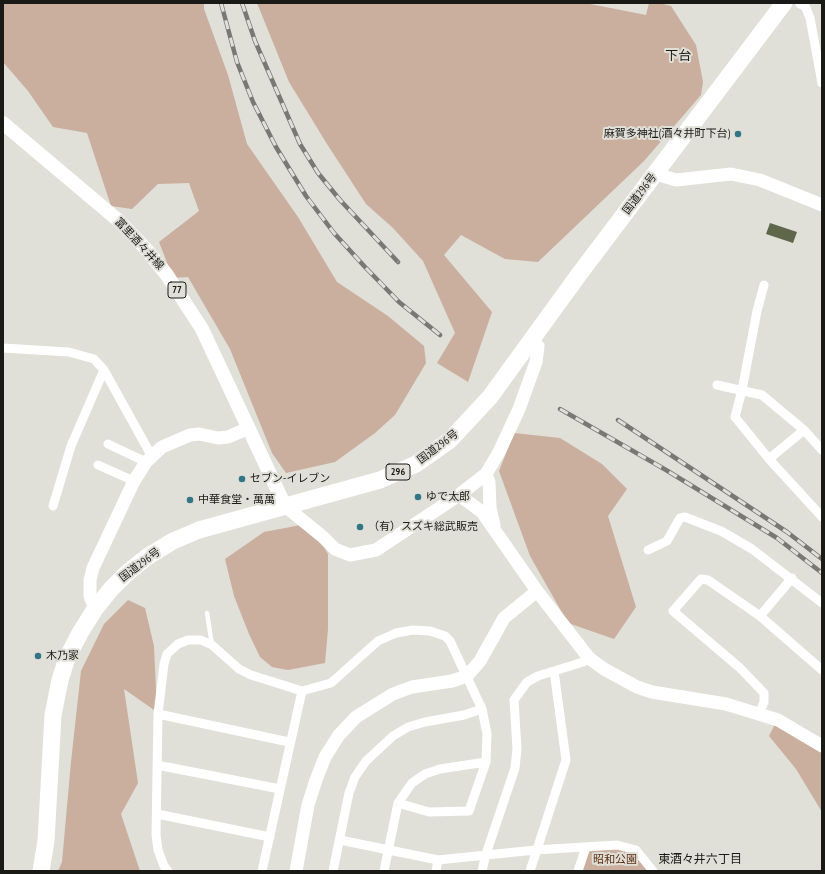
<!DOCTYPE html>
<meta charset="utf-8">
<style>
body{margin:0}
#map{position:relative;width:825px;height:874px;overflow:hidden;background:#e0dfd8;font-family:"PT Sans Narrow",sans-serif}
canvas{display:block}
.frame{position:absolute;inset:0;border:4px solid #191916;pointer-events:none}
</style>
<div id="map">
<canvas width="825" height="874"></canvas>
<div class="frame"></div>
</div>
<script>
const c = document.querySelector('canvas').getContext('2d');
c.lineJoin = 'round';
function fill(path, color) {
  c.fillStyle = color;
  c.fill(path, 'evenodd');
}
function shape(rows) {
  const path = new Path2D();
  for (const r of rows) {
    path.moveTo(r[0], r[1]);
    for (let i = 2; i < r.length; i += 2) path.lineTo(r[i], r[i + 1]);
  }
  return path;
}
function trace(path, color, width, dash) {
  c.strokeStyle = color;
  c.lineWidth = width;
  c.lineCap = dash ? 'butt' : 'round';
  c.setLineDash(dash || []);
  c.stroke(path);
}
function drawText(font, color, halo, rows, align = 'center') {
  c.font = font + ' "PT Sans Narrow","Noto Sans JP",sans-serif';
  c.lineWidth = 4;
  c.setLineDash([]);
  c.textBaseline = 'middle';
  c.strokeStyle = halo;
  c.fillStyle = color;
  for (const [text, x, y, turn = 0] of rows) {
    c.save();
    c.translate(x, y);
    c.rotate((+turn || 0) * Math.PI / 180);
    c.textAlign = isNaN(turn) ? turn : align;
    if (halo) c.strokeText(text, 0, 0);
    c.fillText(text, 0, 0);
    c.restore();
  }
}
fill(shape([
 [3,3,204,3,204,9,228,75,247,144,298,217,337,282,388,316,424,346,426,363,395,415,375,433,335,462,286,473,272,453,230,349,188,277,173,278,159,242,199,211,189,183,158,184,132,209,111,206,87,133,53,127,28,91,3,62],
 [257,3,585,3,646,15,649,3,659,3,671,6,696,45,703,82,701,95,644,161,538,262,505,259,461,235,444,255,492,312,468,382,437,363,455,333,423,261,393,228,366,204,327,144,289,82],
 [514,433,560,438,602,464,627,489,608,516,636,607,614,639,568,623,530,556,499,471],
 [301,525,318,537,328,554,328,629,325,663,288,670,272,667,260,657,249,634,234,596,225,559,264,532],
 [128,600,145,608,154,646,157,712,124,689,138,783,121,814,140,871,58,871,62,862,71,762,81,671,104,624],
 [776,722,822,749,822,812,796,769,769,736],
 [616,848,634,853,649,871,581,871,588,850]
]), '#caae9e');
fill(shape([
 [770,223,797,232,793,243,766,234]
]), '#5f674b');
trace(shape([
 [207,613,212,645]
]), '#fff', 4.5);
trace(shape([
 [800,4,805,6,810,18,822,83],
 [764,285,757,311,742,390,735,417,769,459,822,517],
 [3,348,69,352,94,359,104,370,151,455],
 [717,385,762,395,804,430,822,450],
 [108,444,146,462],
 [769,459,804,430],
 [98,465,134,481],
 [53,506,71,446,104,370],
 [648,550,667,541,680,518,685,517,721,531,752,549,822,603],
 [760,616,792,578],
 [158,714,289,742],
 [759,714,764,702,764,693,740,668,673,611,701,579,708,580,760,616,822,670],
 [157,765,280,789],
 [157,814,270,837],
 [340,840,438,860,535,850,617,845,636,850,653,871],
 [168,871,164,866,158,850,156,835,158,714,164,664,167,654,178,644,188,640,201,640,212,645,239,669,251,675,302,691,331,683,378,641,396,633,413,630,430,631,445,636,450,641,482,709,487,734,486,762,469,811,429,812,398,803],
 [262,871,302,691],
 [333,871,349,793,355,777,366,761,393,736,408,727,425,722,464,715,482,709],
 [384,871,398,803,412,783,425,774,440,769,486,762],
 [436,871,438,860],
 [482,871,486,854,515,768,517,749,514,700,527,682,538,676,583,662,589,658],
 [530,871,566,760,554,671],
 [578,871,586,847]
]), '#fff', 9);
trace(shape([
 [656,174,676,180,731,174,760,180,822,205],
 [486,474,489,482,490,508,494,525],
 [459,495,482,512,537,591,589,658,604,669,637,687,652,692,726,704,778,720,822,746],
 [285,506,323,537,335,549,350,555,376,550,459,495,486,474,499,452,519,409,536,362,538,346,532,340],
 [95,609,90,596,90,580,93,568,134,481,146,462,162,447,190,435,199,434,218,438,228,437,249,428],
 [296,871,308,805,316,780,325,757,339,735,356,717,393,694,412,687,452,681,467,676,480,661,504,618,537,591]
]), '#fff', 13);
trace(shape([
 [3,123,119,221,146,249,167,275,202,329,285,506]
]), '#fff', 14);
trace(shape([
 [41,871,46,841,53,715,60,680,67,658,80,633,95,609,111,589,127,573,147,557,173,541,199,530,380,480,416,464,450,440,490,397,580,273,784,3]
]), '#fff', 17);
const rail = shape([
 [221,3,237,62,253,102,276,147,306,196,334,233,365,267,399,302,440,335],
 [242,3,255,41,300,144,318,173,340,200,398,262],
 [560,409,666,470,777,538,822,573],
 [618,420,787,532,822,559]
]);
trace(rail, '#797873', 4.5);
trace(rail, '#e0dfd8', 3, [9]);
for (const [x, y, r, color] of [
 [738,134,4,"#327685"],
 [242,479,4,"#327685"],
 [418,497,4,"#327685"],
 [190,500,4,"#327685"],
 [360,527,4,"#327685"],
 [38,656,4,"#327685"]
]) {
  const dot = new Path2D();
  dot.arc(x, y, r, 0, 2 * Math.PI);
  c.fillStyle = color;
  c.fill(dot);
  trace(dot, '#e0dfd8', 1.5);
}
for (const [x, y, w] of [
 [177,290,18],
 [398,472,24]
]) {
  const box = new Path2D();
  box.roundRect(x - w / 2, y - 8, w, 16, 3);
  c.fillStyle = '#e0dfd8';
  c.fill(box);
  trace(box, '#191916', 1);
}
drawText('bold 10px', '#191916', null, [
 ["77",177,290],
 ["296",398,472]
]);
drawText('11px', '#191916', '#e0dfd8', [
 ["麻賀多神社(酒々井町下台)",730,134,"right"],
 ["セブン-イレブン",250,479],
 ["ゆで太郎",426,497],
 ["中華食堂・萬萬",198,500],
 ["（有）スズキ総武販売",368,527],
 ["木乃家",46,656]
], 'left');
drawText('11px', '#191916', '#e0dfd8', [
 ["国道296号",640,194,-53],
 ["富里酒々井線",139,244,47],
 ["国道296号",438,447,-37],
 ["国道296号",140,565,-37]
]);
drawText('11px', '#5c3014', '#e0dfd8', [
 ["昭和公園",615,860]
]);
drawText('12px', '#191916', '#e0dfd8', [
 ["東酒々井六丁目",700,860]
]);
drawText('13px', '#191916', '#e0dfd8', [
 ["下台",678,56]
]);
</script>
